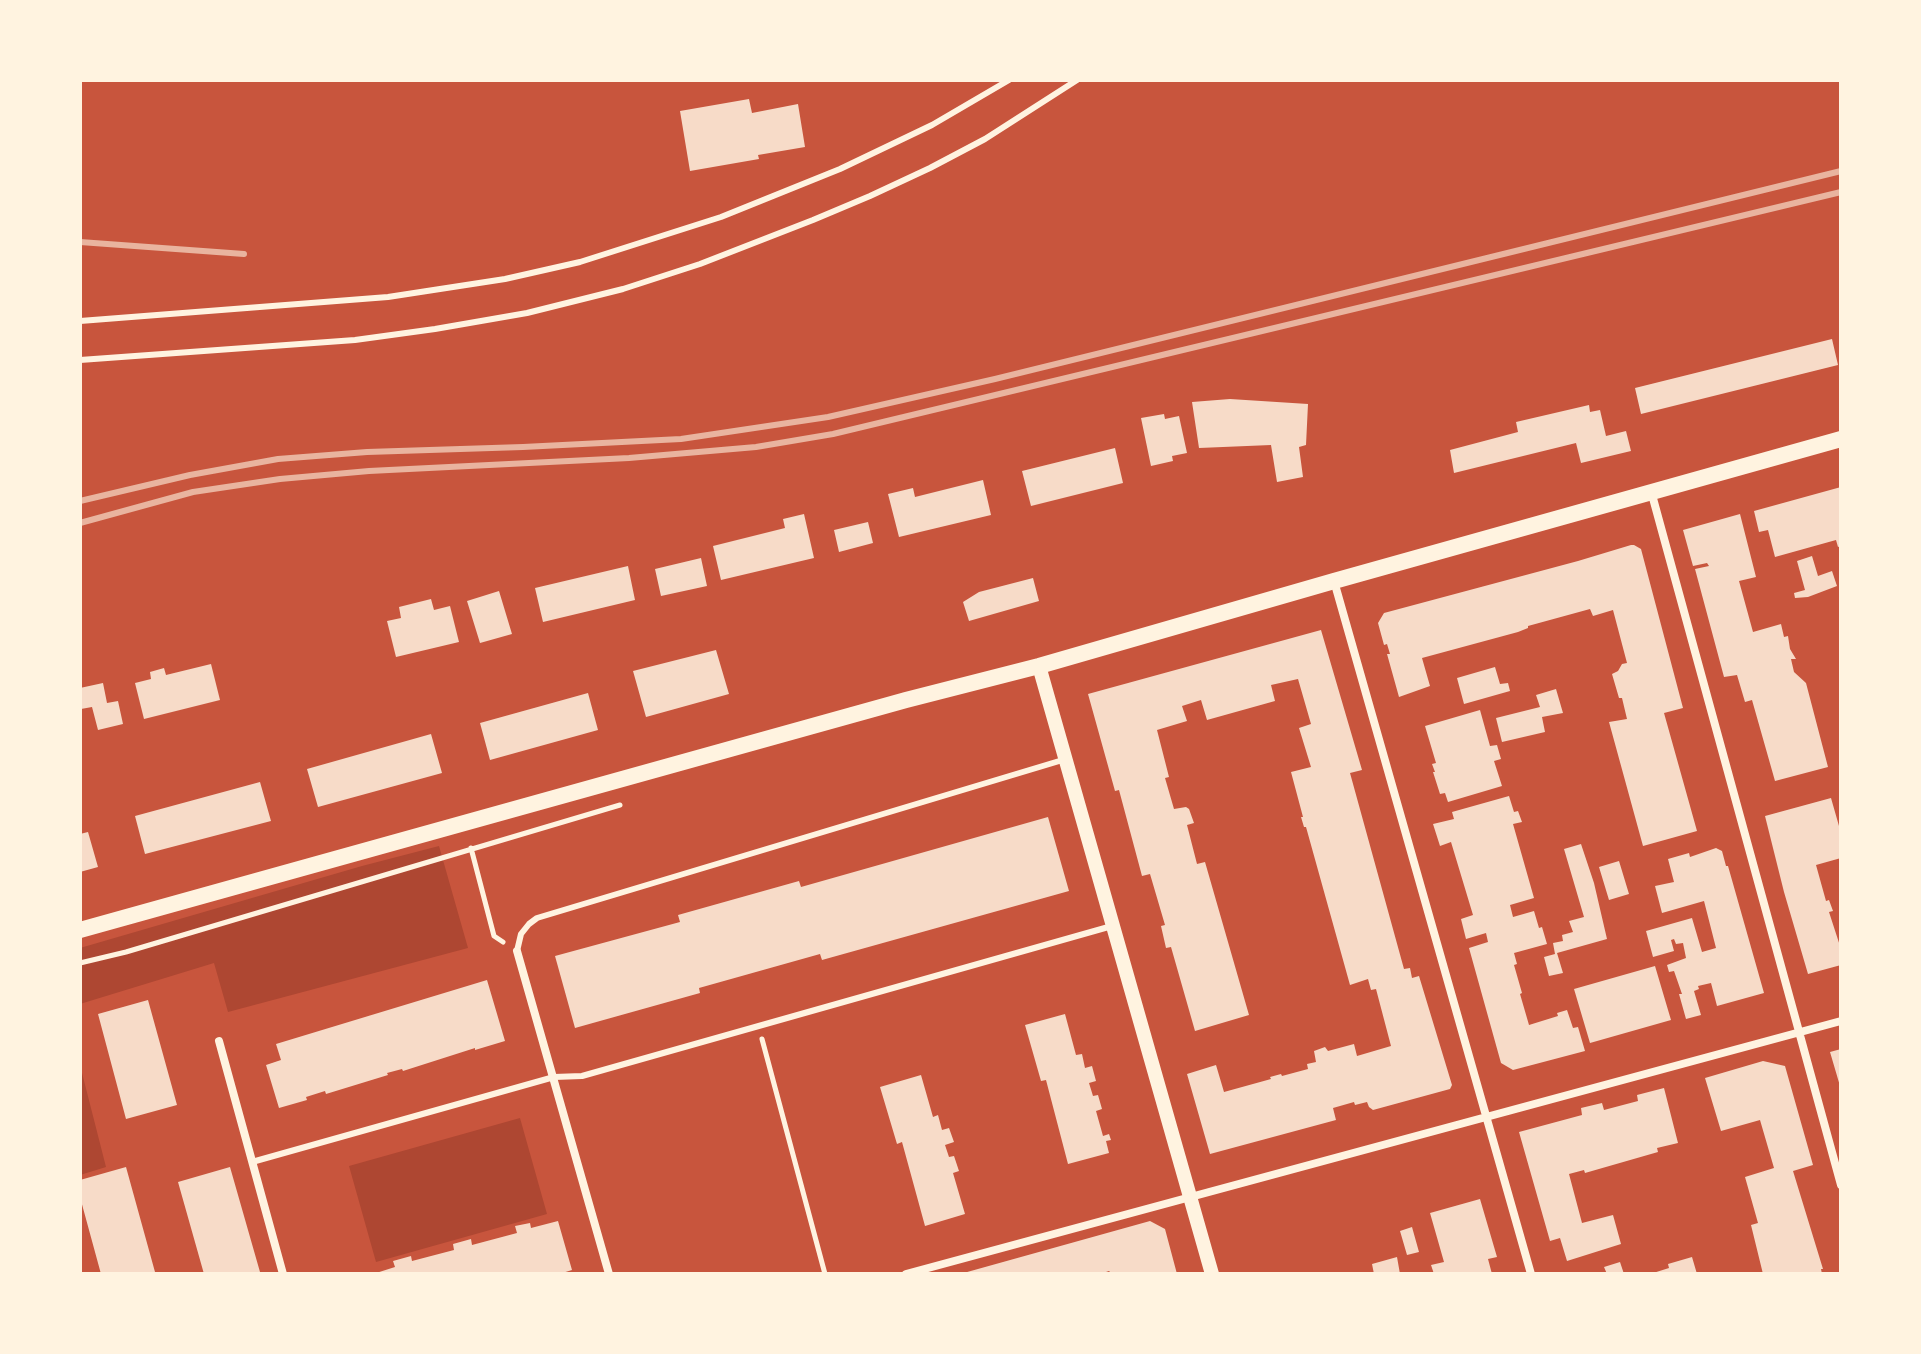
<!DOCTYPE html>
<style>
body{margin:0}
#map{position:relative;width:1921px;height:1354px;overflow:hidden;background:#c8553d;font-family:"Work Sans",sans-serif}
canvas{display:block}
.frame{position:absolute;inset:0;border:82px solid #fff3e0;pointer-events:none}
</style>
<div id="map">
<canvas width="1921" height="1354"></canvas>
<div class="frame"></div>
</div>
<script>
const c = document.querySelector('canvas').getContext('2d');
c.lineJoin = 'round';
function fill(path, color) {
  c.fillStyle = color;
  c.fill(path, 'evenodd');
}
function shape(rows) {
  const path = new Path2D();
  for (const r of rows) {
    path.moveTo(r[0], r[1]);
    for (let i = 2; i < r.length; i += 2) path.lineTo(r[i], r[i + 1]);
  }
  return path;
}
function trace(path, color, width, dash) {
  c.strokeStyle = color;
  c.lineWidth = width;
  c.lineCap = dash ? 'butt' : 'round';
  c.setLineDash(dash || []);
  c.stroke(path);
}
fill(shape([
 [439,846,468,948,228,1012,214,963,80,1004,80,948,362,866],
 [80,1065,106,1167,80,1175],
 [520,1118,547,1214,376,1262,349,1166]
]), '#ae4732');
fill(shape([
 [749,99,752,113,798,104,805,147,758,155,759,159,690,171,680,111],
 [1832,339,1838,365,1641,414,1635,388],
 [1230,399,1308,404,1306,445,1299,447,1303,477,1277,482,1271,445,1199,448,1192,402],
 [1589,405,1590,412,1600,410,1606,436,1626,431,1631,451,1581,463,1576,443,1454,473,1450,450,1518,432,1516,422],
 [1164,414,1165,419,1179,416,1187,453,1172,456,1173,461,1151,466,1141,418],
 [1115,448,1123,483,1031,506,1022,471],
 [983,480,991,515,899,537,888,494,913,488,915,497],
 [1841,487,1841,546,1838,547,1836,540,1775,557,1768,530,1759,532,1754,511],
 [804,514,814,558,721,580,713,546,785,528,783,519],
 [1740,514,1756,577,1739,581,1753,632,1781,624,1784,637,1788,636,1790,649,1796,659,1791,659,1794,672,1806,683,1828,767,1775,781,1752,700,1745,702,1737,675,1724,677,1695,569,1709,566,1707,563,1693,566,1683,530],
 [868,522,873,543,839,552,834,530],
 [1631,545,1634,545,1641,549,1683,708,1664,713,1697,831,1643,846,1609,722,1627,719,1622,698,1619,698,1612,674,1618,671,1622,664,1627,663,1613,610,1593,616,1590,609,1528,626,1528,628,1518,632,1422,658,1430,686,1399,697,1387,654,1390,654,1387,644,1384,645,1378,623,1384,613,1578,561],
 [1812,556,1818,576,1832,571,1837,586,1808,597,1795,598,1794,593,1805,590,1797,561],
 [701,558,707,586,661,596,655,569],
 [628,566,635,600,543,622,535,588],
 [1033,578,1039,601,969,621,963,602,979,592],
 [499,591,512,634,480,643,467,601],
 [431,599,434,610,450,606,459,642,396,657,387,621,401,618,399,607],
 [1321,630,1362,770,1350,773,1404,969,1410,968,1412,978,1419,976,1452,1085,1450,1089,1373,1110,1369,1107,1367,1102,1355,1105,1354,1102,1333,1108,1336,1120,1210,1154,1187,1074,1216,1065,1224,1092,1271,1079,1270,1077,1281,1074,1282,1076,1308,1069,1307,1064,1316,1062,1314,1051,1325,1047,1328,1051,1354,1044,1357,1056,1391,1046,1376,989,1371,990,1368,979,1350,985,1306,827,1304,827,1301,817,1303,817,1291,772,1311,767,1299,728,1311,724,1298,679,1271,685,1275,701,1207,720,1201,700,1182,706,1187,721,1157,730,1169,777,1165,778,1174,809,1186,807,1189,809,1194,823,1187,825,1197,864,1205,862,1249,1015,1195,1031,1171,947,1166,948,1161,926,1165,925,1150,874,1142,876,1119,790,1115,791,1088,694],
 [716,650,729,694,646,717,633,671],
 [211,664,220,700,144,719,135,683,151,679,150,672,164,668,166,675],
 [1495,667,1500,684,1508,683,1510,691,1464,704,1457,678],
 [103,683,107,703,118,701,123,724,98,730,92,707,81,709,80,688],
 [1556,689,1563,713,1542,717,1545,732,1502,742,1496,718,1540,707,1536,695],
 [588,693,598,730,490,760,480,723],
 [1480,710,1490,746,1497,745,1501,759,1494,761,1502,786,1448,802,1445,793,1440,794,1433,772,1435,772,1432,764,1436,763,1425,726],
 [431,734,442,773,318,807,307,769],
 [260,782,271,821,145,854,135,816],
 [1509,796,1514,812,1518,811,1522,822,1513,824,1534,898,1510,905,1513,917,1534,911,1539,928,1542,927,1547,944,1514,953,1517,964,1514,965,1522,993,1520,994,1529,1025,1558,1016,1557,1013,1567,1010,1573,1028,1578,1027,1585,1051,1513,1070,1501,1063,1469,948,1488,942,1486,933,1466,939,1461,919,1473,915,1451,842,1440,846,1433,824,1454,819,1452,812],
 [1831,798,1841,833,1841,858,1816,865,1826,901,1829,900,1833,911,1829,912,1841,949,1841,965,1808,974,1784,892,1765,816],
 [1048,817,1069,891,822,960,820,954,699,988,700,993,575,1028,555,956,680,922,678,915,799,881,801,887],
 [88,832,98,867,80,872,80,834],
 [1581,844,1594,883,1607,939,1557,953,1563,973,1549,976,1544,957,1555,954,1553,943,1563,941,1562,935,1573,932,1569,921,1584,917,1564,849],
 [1716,848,1722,851,1726,866,1728,866,1764,993,1717,1006,1711,983,1698,986,1699,989,1694,991,1701,1015,1686,1019,1679,994,1682,994,1674,971,1669,972,1667,965,1686,958,1683,943,1676,944,1674,939,1671,940,1674,951,1653,957,1646,931,1692,918,1702,952,1716,948,1704,901,1662,913,1655,886,1674,882,1668,859,1689,853,1690,857],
 [1619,861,1629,894,1609,900,1599,867],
 [1655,966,1671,1020,1590,1043,1574,989],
 [487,980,505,1041,475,1050,475,1048,403,1071,402,1069,387,1073,388,1075,326,1094,325,1091,306,1097,307,1100,279,1108,266,1065,281,1060,276,1044],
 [148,1000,177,1105,126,1119,98,1014],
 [1065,1014,1076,1055,1082,1054,1085,1068,1092,1066,1096,1081,1089,1083,1093,1096,1098,1095,1102,1109,1096,1111,1103,1136,1109,1134,1111,1140,1106,1141,1109,1153,1068,1164,1046,1080,1041,1081,1025,1025],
 [1841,1049,1841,1086,1840,1086,1830,1052],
 [1763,1061,1785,1066,1813,1165,1793,1171,1823,1269,1821,1269,1822,1274,1763,1274,1751,1225,1758,1223,1745,1177,1774,1168,1760,1120,1721,1131,1705,1078],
 [921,1075,933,1117,938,1115,942,1130,949,1128,954,1142,945,1145,949,1157,954,1156,959,1171,953,1173,965,1214,925,1226,902,1142,897,1144,880,1087],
 [1664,1088,1678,1143,1657,1148,1658,1152,1585,1173,1584,1170,1569,1174,1582,1223,1613,1215,1621,1244,1567,1261,1560,1238,1550,1241,1519,1132,1582,1115,1581,1108,1602,1103,1604,1110,1638,1101,1637,1095],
 [126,1167,155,1272,148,1274,101,1274,80,1197,80,1180],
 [230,1167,260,1272,204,1274,178,1182],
 [1480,1199,1497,1257,1488,1259,1492,1274,1434,1274,1431,1265,1444,1262,1430,1213],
 [558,1221,572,1270,559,1274,373,1274,395,1267,393,1261,411,1256,412,1261,454,1250,453,1244,471,1239,472,1245,517,1233,515,1226,530,1223,531,1228],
 [1150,1221,1165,1229,1177,1274,1112,1274,1109,1271,1100,1274,960,1274],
 [1412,1227,1419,1252,1407,1255,1400,1231],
 [1397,1257,1400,1274,1374,1274,1372,1264],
 [1692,1257,1697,1274,1650,1274,1669,1268,1668,1264],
 [1620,1262,1624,1274,1607,1274,1604,1267]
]), '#f7dbc8');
trace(shape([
 [471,848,494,936,503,942],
 [80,963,126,952,620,805],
 [762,1039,825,1274]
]), '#fff3e0', 5);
trace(shape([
 [80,321,388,297,505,279,580,262,721,217,840,169,932,125,1009,80],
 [80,360,355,340,435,329,527,313,623,289,700,264,813,220,870,196,930,168,985,139,1077,80],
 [517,951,521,934,529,924,537,918,1066,759],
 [252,1162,554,1077,582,1076,1112,926]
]), '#fff3e0', 6);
trace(shape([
 [1651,491,1841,1185],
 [1334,581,1531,1274],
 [517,951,609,1274],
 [219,1041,283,1274],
 [906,1274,1841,1021]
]), '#fff3e0', 8);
trace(shape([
 [1039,666,1212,1274]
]), '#fff3e0', 14);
trace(shape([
 [80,930,906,700,1039,666,1334,581,1841,439]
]), '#fff3e0', 16);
trace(shape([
 [80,242,244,254],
 [80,501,190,475,278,459,367,452,523,447,681,439,828,417,995,379,1841,171],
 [80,523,193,492,280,479,369,471,629,458,756,447,833,434,1841,192]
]), '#e9b49f', 6);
</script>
